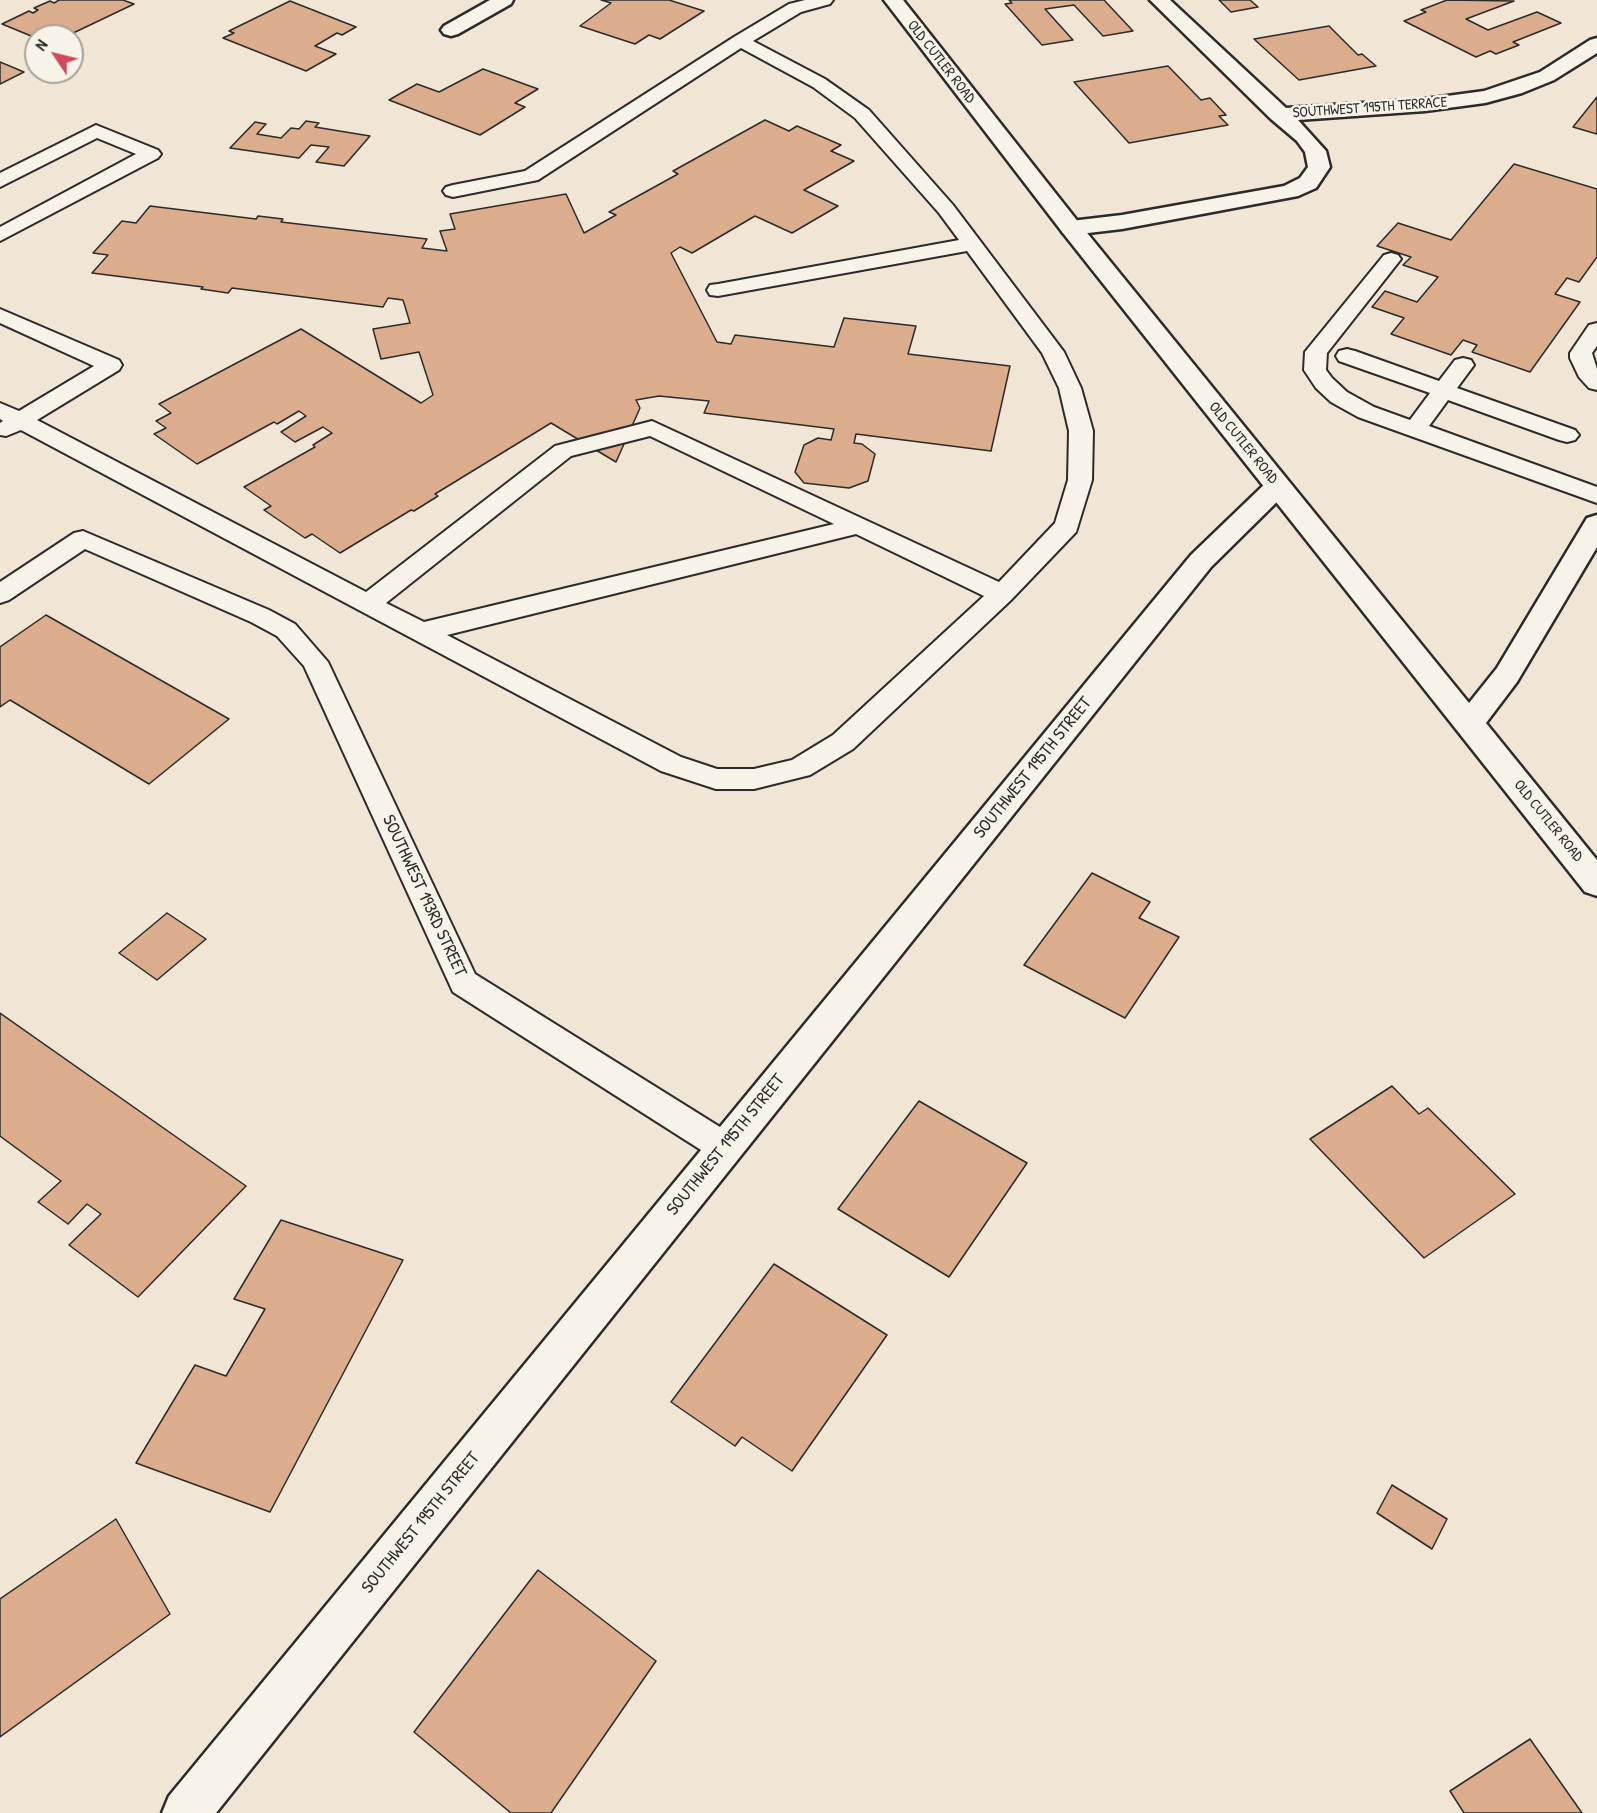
<!DOCTYPE html>
<style>
body{margin:0}
#map{position:relative;width:1597px;height:1813px;overflow:hidden;background:#f1e5d6;font-family:"Patrick Hand",sans-serif}
canvas{display:block}
.north{position:absolute;left:24px;top:24px;width:60px;height:60px;box-sizing:border-box;background:#f7f3e8;border:2px solid #a5a39c;border-radius:50%;rotate:305deg;font-size:16px;font-weight:700;line-height:24px;text-align:center;color:#2b2b2b}
.north::after{content:'';display:block;margin:auto;width:21px;height:27px;background:#d1495b;clip-path:polygon(50% 0,100% 100%,50% 72%,0 100%)}
</style>
<div id="map">
<canvas width="1597" height="1813"></canvas>
<div class="north">N</div>
</div>
<script>
const c = document.querySelector('canvas').getContext('2d');
c.lineJoin = 'round';
function fill(path, color) {
  c.fillStyle = color;
  c.fill(path, 'evenodd');
}
function shape(rows) {
  const path = new Path2D();
  for (const r of rows) {
    path.moveTo(r[0], r[1]);
    for (let i = 2; i < r.length; i += 2) path.lineTo(r[i], r[i + 1]);
  }
  return path;
}
function trace(path, color, width, dash) {
  c.strokeStyle = color;
  c.lineWidth = width;
  c.lineCap = dash ? 'butt' : 'round';
  c.setLineDash(dash || []);
  c.stroke(path);
}
function drawText(font, color, halo, rows, align = 'center') {
  c.font = font + ' "Patrick Hand",sans-serif';
  c.lineWidth = 5;
  c.setLineDash([]);
  c.textBaseline = 'middle';
  c.strokeStyle = halo;
  c.fillStyle = color;
  for (const [text, x, y, turn = 0] of rows) {
    c.save();
    c.translate(x, y);
    c.rotate((+turn || 0) * Math.PI / 180);
    c.textAlign = isNaN(turn) ? turn : align;
    if (halo) c.strokeText(text, 0, 0);
    c.fillText(text, 0, 0);
    c.restore();
  }
}
const building = shape([
 [59,0,123,0,134,4,67,36,36,38,2,24,29,11,33,13,38,10,34,8,50,1,54,3,59,0],
 [601,0,669,0,704,11,660,39,649,35,635,44,580,26,611,3,601,0],
 [1009,0,1104,0,1133,31,1103,36,1074,5,1045,9,1073,40,1042,45,1005,4,1012,3,1009,0],
 [1219,0,1250,0,1258,7,1231,12,1219,0],
 [1447,0,1514,1,1466,19,1488,30,1537,12,1561,23,1513,42,1519,45,1496,54,1490,51,1476,57,1404,21,1426,12,1421,10,1447,0],
 [290,1,356,27,342,35,337,33,315,46,336,54,306,71,223,38,234,33,229,31,290,1],
 [1329,26,1358,55,1362,54,1376,66,1299,80,1254,39,1329,26],
 [0,62,24,72,0,84,0,62],
 [1168,66,1201,100,1210,98,1226,115,1219,116,1228,125,1129,143,1074,82,1168,66],
 [483,69,538,89,515,103,525,107,480,135,389,100,417,84,439,92,483,69],
 [1597,97,1597,134,1573,127,1597,97],
 [765,120,789,131,797,126,841,145,831,151,854,161,804,190,838,206,792,233,755,216,692,253,680,247,671,253,717,342,731,344,735,335,834,347,844,318,916,326,908,354,1010,366,991,451,856,434,854,443,862,444,875,454,868,481,849,488,804,483,795,472,804,445,818,438,831,440,834,429,704,413,709,401,659,396,636,400,640,408,616,462,551,423,435,494,438,496,414,511,411,510,340,553,312,534,305,538,264,510,271,506,244,487,315,447,313,445,332,433,323,427,295,442,281,432,306,416,299,411,277,424,274,422,197,464,154,434,166,428,156,421,171,413,159,404,301,329,421,403,433,395,419,352,381,359,373,329,410,323,403,300,388,298,383,307,232,288,228,293,201,289,203,287,92,273,108,255,93,253,122,221,136,223,150,206,256,219,258,216,283,219,281,222,427,239,422,248,447,251,440,231,455,229,450,214,566,194,584,233,616,215,609,212,678,174,673,171,765,120],
 [306,121,319,123,315,127,370,136,344,166,316,162,329,147,311,145,299,158,230,148,255,122,266,124,257,134,281,138,291,128,299,129,306,121],
 [1514,164,1597,189,1597,257,1579,282,1567,278,1555,294,1580,302,1530,372,1472,352,1477,345,1463,340,1451,355,1391,334,1404,318,1372,307,1385,291,1417,302,1438,277,1403,265,1411,257,1377,246,1398,223,1451,240,1514,164],
 [46,615,229,719,149,784,10,700,0,707,0,647,46,615],
 [1092,873,1150,902,1139,918,1179,937,1125,1018,1024,965,1092,873],
 [167,913,206,939,157,980,119,953,167,913],
 [0,1013,246,1186,138,1297,69,1245,101,1214,87,1204,68,1224,38,1202,61,1181,0,1136,0,1013],
 [1392,1086,1419,1114,1428,1108,1515,1194,1424,1258,1310,1139,1392,1086],
 [919,1101,1027,1163,949,1277,838,1209,919,1101],
 [281,1220,403,1260,270,1512,136,1463,195,1365,226,1376,265,1309,234,1299,281,1220],
 [774,1264,887,1335,792,1471,742,1437,735,1446,671,1402,774,1264],
 [1392,1485,1447,1519,1432,1549,1377,1513,1392,1485],
 [116,1519,170,1614,0,1737,0,1599,116,1519],
 [538,1570,656,1661,551,1813,511,1813,414,1732,538,1570],
 [1530,1739,1582,1813,1464,1813,1450,1791,1530,1739]
]);
fill(building, '#dbad8c');
trace(building, '#2b2b2b', 1.5);
const lane = shape([
 [805,0,833,0,830,4,801,12,753,41,825,79,869,110,953,205,1064,352,1081,388,1093,431,1092,480,1076,532,1011,600,853,749,810,775,754,789,716,789,661,771,21,430,6,436,0,435,0,423,3,421,0,419,0,403,19,411,94,366,0,323,0,309,119,360,122,365,119,370,37,420,366,592,555,446,652,421,999,582,1055,523,1068,480,1069,431,1059,388,1042,353,967,251,718,296,710,295,707,290,710,285,718,284,959,240,939,213,855,118,813,87,741,48,538,180,453,197,446,195,443,191,446,187,453,185,525,171,734,37,789,4,805,0],
 [650,436,834,524,424,622,386,603,571,456,650,436],
 [856,534,984,596,833,735,792,760,754,769,717,769,681,757,447,635,856,534],
 [96,125,158,150,161,154,158,158,0,241,0,227,136,154,97,138,0,187,0,173,96,125],
 [1391,253,1398,255,1401,259,1327,353,1326,370,1332,378,1347,392,1374,407,1410,420,1430,393,1339,361,1336,356,1339,351,1347,349,1355,351,1439,381,1455,360,1463,358,1471,360,1474,365,1457,388,1575,430,1579,435,1575,440,1567,442,1559,440,1448,400,1429,426,1597,487,1597,503,1358,417,1331,402,1316,388,1304,370,1305,352,1384,255,1391,253],
 [1597,323,1597,346,1592,353,1597,369,1597,390,1589,388,1579,377,1570,358,1570,353,1589,325,1597,323],
 [83,531,269,610,295,624,328,662,475,974,736,1137,741,1147,736,1157,724,1162,712,1157,453,992,304,666,277,636,251,622,85,549,9,600,0,603,0,582,74,533,83,531]
]);
const street = shape([
 [490,0,513,0,511,4,458,34,451,36,444,34,441,30,444,26,490,0],
 [1150,0,1170,0,1286,108,1425,99,1484,91,1540,72,1590,40,1597,38,1597,53,1554,80,1522,93,1485,103,1425,111,1298,120,1326,151,1330,167,1316,188,1298,196,1122,229,1071,235,1063,233,1060,228,1063,223,1071,221,1122,215,1284,186,1300,178,1308,167,1305,152,1297,141,1271,119,1150,0],
 [1278,478,1287,480,1291,486,1287,492,1211,567,216,1813,162,1813,169,1796,1191,555,1269,480,1278,478]
]);
const secondary = shape([
 [884,0,903,0,1079,223,1469,703,1497,668,1587,518,1597,515,1597,547,1517,682,1486,723,1597,860,1597,896,1585,892,1063,233,884,0]
]);
trace(lane, '#2b2b2b', 4);
trace(street, '#2b2b2b', 5);
trace(secondary, '#2b2b2b', 5);
fill(lane, '#f7f3e8');
fill(street, '#f7f3e8');
fill(secondary, '#f7f3e8');
drawText('15px', '#2b2b2b', '#f7f3e8', [
 ["OLD CUTLER ROAD",941,62,52],
 ["SOUTHWEST 195TH TERRACE",1370,108,-4],
 ["OLD CUTLER ROAD",1243,443,51],
 ["OLD CUTLER ROAD",1548,821,51]
]);
drawText('18px', '#2b2b2b', '#f7f3e8', [
 ["SOUTHWEST 195TH STREET",1033,768,-51],
 ["SOUTHWEST 193RD STREET",424,896,65],
 ["SOUTHWEST 195TH STREET",726,1145,-51],
 ["SOUTHWEST 195TH STREET",421,1523,-51]
]);
</script>
